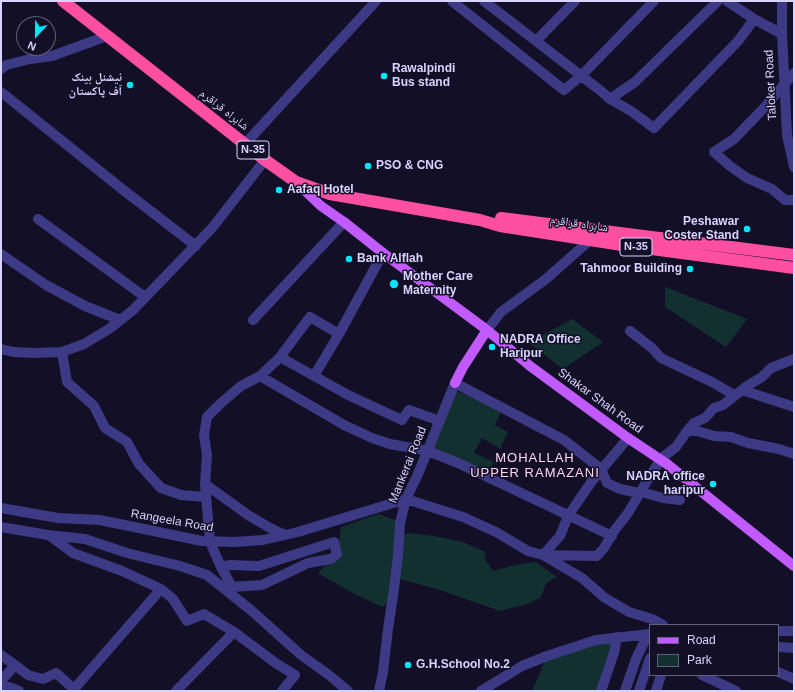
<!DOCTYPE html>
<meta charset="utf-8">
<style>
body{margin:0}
#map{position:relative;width:795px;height:692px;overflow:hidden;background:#130f26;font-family:Helvetica,sans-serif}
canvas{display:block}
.frame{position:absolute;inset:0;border:2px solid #d9d4ff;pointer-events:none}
.legend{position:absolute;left:649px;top:624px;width:130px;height:52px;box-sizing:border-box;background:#130f26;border:1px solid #625e7d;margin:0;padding:5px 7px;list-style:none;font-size:12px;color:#d9d4ff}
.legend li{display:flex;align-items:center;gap:8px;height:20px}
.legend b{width:20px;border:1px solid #625e7d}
.north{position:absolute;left:16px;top:16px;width:40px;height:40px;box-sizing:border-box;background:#130f26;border:1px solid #625e7d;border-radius:50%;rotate:202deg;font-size:11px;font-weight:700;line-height:16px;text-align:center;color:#d9d4ff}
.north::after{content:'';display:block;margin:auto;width:14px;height:18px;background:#00e5ff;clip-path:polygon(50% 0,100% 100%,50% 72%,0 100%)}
</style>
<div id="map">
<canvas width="795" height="692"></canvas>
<div class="frame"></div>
<ul class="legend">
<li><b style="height:5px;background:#c25bff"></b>Road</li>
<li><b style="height:11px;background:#12302f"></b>Park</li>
</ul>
<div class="north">N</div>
</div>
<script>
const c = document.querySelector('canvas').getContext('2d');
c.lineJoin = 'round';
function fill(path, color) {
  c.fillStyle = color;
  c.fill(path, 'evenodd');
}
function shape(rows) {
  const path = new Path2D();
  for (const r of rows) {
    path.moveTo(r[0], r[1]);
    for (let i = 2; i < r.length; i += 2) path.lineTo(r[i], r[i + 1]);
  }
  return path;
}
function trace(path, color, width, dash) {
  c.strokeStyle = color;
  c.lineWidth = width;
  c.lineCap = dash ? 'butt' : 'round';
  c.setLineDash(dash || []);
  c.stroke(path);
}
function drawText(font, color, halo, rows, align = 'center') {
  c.font = font + ' Helvetica,"Noto Naskh Arabic",sans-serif';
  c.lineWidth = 3;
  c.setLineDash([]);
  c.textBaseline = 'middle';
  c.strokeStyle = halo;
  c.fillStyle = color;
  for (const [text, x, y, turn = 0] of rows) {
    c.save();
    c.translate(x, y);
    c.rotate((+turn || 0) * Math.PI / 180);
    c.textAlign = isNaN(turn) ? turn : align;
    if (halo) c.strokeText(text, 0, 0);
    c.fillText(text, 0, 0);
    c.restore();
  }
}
fill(shape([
 [665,287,747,319,726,347,665,307],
 [572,319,603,342,563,369,529,343],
 [453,390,503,408,495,425,508,432,500,449,482,438,474,453,494,462,485,476,428,451],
 [378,514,399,521,399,537,409,533,434,536,463,542,486,552,484,558,493,571,515,565,536,562,557,577,547,582,540,598,528,604,500,611,437,589,396,578,392,600,382,607,349,591,318,573,337,554,341,527],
 [617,637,601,691,532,691,547,656]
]), '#12302f');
trace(shape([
 [452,1,564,90,581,76,654,1],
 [484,1,601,91,610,99,631,111,654,128,739,40,754,19],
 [727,1,754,19,782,34],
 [782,1,782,34,787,135,794,167],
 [536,41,575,1],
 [1,69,6,65,30,59,52,56,107,36],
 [794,73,763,109,734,139,714,152,730,166,747,178,772,189,785,200,794,200],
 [1,92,122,189,196,246],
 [610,99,635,82,718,1],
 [245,144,376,1],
 [38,219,145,297],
 [1,254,46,285,85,306,120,320],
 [253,320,344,222],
 [487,330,501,312,546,279,590,240],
 [630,331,652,348,661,358,712,382,734,395],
 [1,349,14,352,34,353,62,352,67,382,94,406,105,428,127,442,139,464,161,488,181,495,206,497],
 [62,352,84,344,109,329,133,310,212,228,265,160],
 [280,357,348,395,402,420,409,410,440,421],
 [260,376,344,425,372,438,390,444,428,451,458,463,612,536],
 [314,376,339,334,383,253],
 [742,390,794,407],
 [687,431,697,431,714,436,731,437,748,443,779,449,794,454],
 [628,438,592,481,568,516,560,536,543,555,582,578,605,598,629,612,652,619,663,625],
 [205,484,248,515,270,528,285,535],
 [1,508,58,518,100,520,202,541,234,542,263,540,298,532,406,499,463,517,496,532,528,551,543,555,597,556,604,548,614,531,628,513,653,471,663,457,676,447,687,431,694,423,705,418,714,408,723,405,747,386,762,377,771,368,794,359],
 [1,527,48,535,85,539,127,553,180,566,207,575,252,611,301,655,329,675,348,691],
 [221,567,232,587,262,585,308,563,331,559,337,554,334,542,259,566,230,565,221,567,210,542,205,484,207,455,204,435,207,417,221,403,241,386,260,376,280,357,310,317,339,334],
 [161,589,173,599,187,621,204,614,234,632,176,691],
 [778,631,794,631],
 [234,632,277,664,295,675,282,691],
 [778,647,794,648],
 [1,655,15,665,1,681],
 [15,665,28,675,43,679,56,673,74,689,161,589,122,571,73,553,49,535],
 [778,672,794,679],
 [702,675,736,691],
 [1,684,19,691],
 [379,691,383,672,388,629,394,589,398,555,400,523,406,499,418,474,455,383,564,440,601,469,607,483,620,489,634,492,641,492,663,498,680,500],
 [481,691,522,666,547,656,596,640,650,634],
 [601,691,614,653,617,637],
 [625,691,636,659,648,634],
 [639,691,650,658],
 [656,691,661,675]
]), '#3d3a85', 10);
trace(shape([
 [297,183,321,206,344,222,383,253,487,330,530,366,628,438,667,464,794,566],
 [455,383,463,367,487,330]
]), '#c25bff', 10);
trace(shape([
 [63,1,265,160,296,182,330,194,480,220,500,226,622,245,794,268],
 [501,218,794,255]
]), '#ff4fa3', 12);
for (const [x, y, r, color] of [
 [384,76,4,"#00e5ff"],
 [130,85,4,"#00e5ff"],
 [368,166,4,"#00e5ff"],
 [279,190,4,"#00e5ff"],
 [747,229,4,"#00e5ff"],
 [349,259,4,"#00e5ff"],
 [690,269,4,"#00e5ff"],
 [394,284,5,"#00e5ff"],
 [492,347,4,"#00e5ff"],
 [713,484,4,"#00e5ff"],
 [408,665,4,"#00e5ff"]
]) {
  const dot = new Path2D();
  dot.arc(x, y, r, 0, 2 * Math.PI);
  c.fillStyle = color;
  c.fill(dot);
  trace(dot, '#130f26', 1.5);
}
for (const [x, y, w] of [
 [253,150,32],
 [636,247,32]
]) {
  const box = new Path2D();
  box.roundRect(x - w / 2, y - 9, w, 18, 3);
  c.fillStyle = '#130f26';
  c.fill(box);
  trace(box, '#d9d4ff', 1);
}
drawText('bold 11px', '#d9d4ff', null, [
 ["N-35",253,150],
 ["N-35",636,247]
]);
drawText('bold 12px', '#d9d4ff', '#130f26', [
 ["Rawalpindi",392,69],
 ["Bus stand",392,83],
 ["نیشنل بینک",122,78,"right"],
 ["آف پاکستان",122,92,"right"],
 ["PSO & CNG",376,166],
 ["Aafaq Hotel",287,190],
 ["Peshawar",739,222,"right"],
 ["Coster Stand",739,236,"right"],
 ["Bank Alflah",357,259],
 ["Tahmoor Building",682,269,"right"],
 ["Mother Care",403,277],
 ["Maternity",403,291],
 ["NADRA Office",500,340],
 ["Haripur",500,354],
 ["NADRA office",705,477,"right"],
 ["haripur",705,491,"right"],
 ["G.H.School No.2",416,665]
], 'left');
drawText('12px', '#d9d4ff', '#130f26', [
 ["Taloker Road",771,85,-93],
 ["شاہراہ قراقرم",224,110,38],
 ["شاہراہ قراقرم",579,224,8],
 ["Shakar Shah Road",600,401,36],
 ["Mankerai Road",408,465,-68],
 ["Rangeela Road",172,521,10]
]);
c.letterSpacing = '1px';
drawText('13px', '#ffd6f0', '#130f26', [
 ["MOHALLAH",535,458],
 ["UPPER RAMAZANI",535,473]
]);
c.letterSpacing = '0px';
</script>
